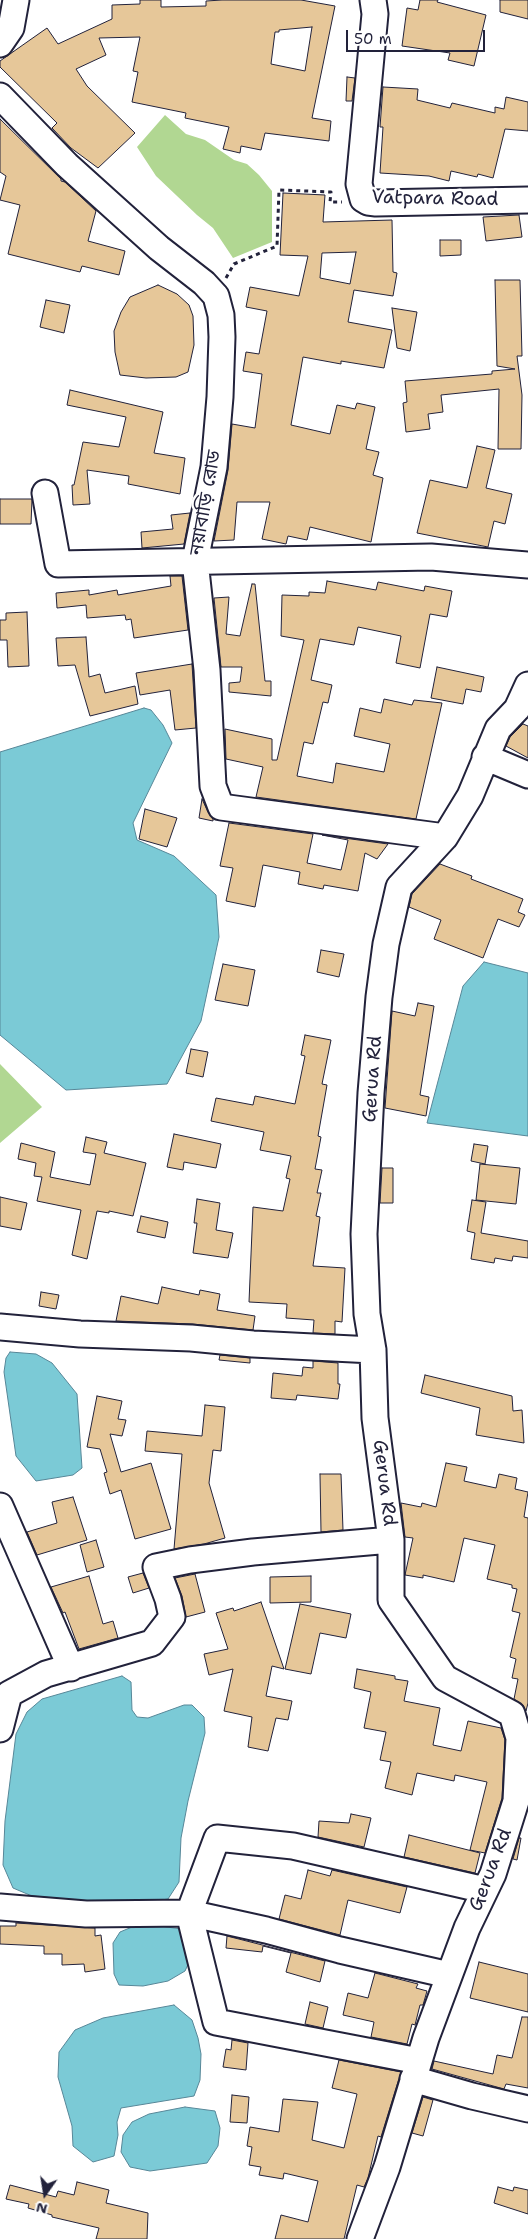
<!DOCTYPE html>
<meta charset="utf-8">
<style>
body{margin:0}
#map{position:relative;width:528px;height:2239px;overflow:hidden;background:#fff;font-family:"Shantell Sans",sans-serif}
canvas{display:block}
.north{position:absolute;left:20px;top:2169px;width:50px;height:50px;-webkit-text-stroke:4px #fff;paint-order:stroke;rotate:193deg;font-size:14px;font-weight:700;line-height:20px;text-align:center;color:#22223b}
.north::after{content:'';display:block;margin:auto;width:18px;height:22px;background:#22223b;clip-path:polygon(50% 0,100% 100%,50% 72%,0 100%)}
.scale{position:absolute;left:346px;top:30px;width:139px;height:22px;box-sizing:border-box;border:2px solid #22223b;border-top:0;padding-left:6px;font-size:15px;line-height:18px;white-space:nowrap;color:#22223b;-webkit-text-stroke:4px #fff;paint-order:stroke}
</style>
<div id="map">
<canvas width="528" height="2239"></canvas>
<div class="north">N</div>
<div class="scale">50 m</div>
</div>
<script>
const c = document.querySelector('canvas').getContext('2d');
c.lineJoin = 'round';
function fill(path, color) {
  c.fillStyle = color;
  c.fill(path, 'evenodd');
}
function shape(rows) {
  const path = new Path2D();
  for (const r of rows) {
    path.moveTo(r[0], r[1]);
    for (let i = 2; i < r.length; i += 2) path.lineTo(r[i], r[i + 1]);
  }
  return path;
}
function trace(path, color, width, dash) {
  c.strokeStyle = color;
  c.lineWidth = width;
  c.lineCap = dash ? 'butt' : 'round';
  c.setLineDash(dash || []);
  c.stroke(path);
}
function drawText(font, color, halo, rows, align = 'center') {
  c.font = font + ' "Shantell Sans","Noto Sans Bengali",sans-serif';
  c.lineWidth = 5;
  c.setLineDash([]);
  c.textBaseline = 'middle';
  c.strokeStyle = halo;
  c.fillStyle = color;
  for (const [text, x, y, turn = 0] of rows) {
    c.save();
    c.translate(x, y);
    c.rotate((+turn || 0) * Math.PI / 180);
    c.textAlign = isNaN(turn) ? turn : align;
    if (halo) c.strokeText(text, 0, 0);
    c.fillText(text, 0, 0);
    c.restore();
  }
}
fill(shape([
 [165,115,186,134,205,140,234,160,247,164,259,175,272,191,272,242,233,258,213,228,197,215,156,176,137,147],
 [0,1064,42,1107,0,1143]
]), '#b1d792');
const water = shape([
 [144,708,151,710,163,725,172,743,133,823,137,840,174,856,216,895,219,937,201,1021,167,1084,66,1090,0,1035,0,752,144,708],
 [484,962,528,973,528,1136,427,1123,463,986,484,962],
 [10,1352,36,1354,52,1363,77,1394,82,1468,73,1475,36,1481,16,1456,4,1372,6,1358,10,1352],
 [122,1676,131,1682,132,1710,137,1717,148,1718,184,1705,192,1705,204,1717,205,1733,188,1801,181,1838,179,1882,168,1899,133,1904,109,1903,32,1896,13,1888,3,1865,5,1821,16,1734,27,1712,42,1699,122,1676],
 [146,1924,181,1929,191,1958,185,1971,168,1981,143,1986,119,1985,114,1974,113,1943,120,1932,132,1927,146,1924],
 [174,2005,192,2020,198,2038,201,2054,200,2080,194,2096,121,2108,117,2122,118,2135,114,2156,93,2162,73,2146,72,2126,58,2077,59,2052,75,2030,103,2018,174,2005],
 [185,2107,215,2111,220,2128,218,2146,207,2163,150,2171,130,2167,121,2152,123,2135,132,2122,149,2114,185,2107]
]);
fill(water, '#7bcad6');
trace(water, '#578798', 1);
const building = shape([
 [140,0,161,0,161,7,206,6,206,1,222,0,301,0,335,6,312,118,331,121,329,141,265,133,261,150,241,146,240,153,223,149,229,127,185,118,186,113,132,102,138,72,133,71,140,37,99,38,106,55,76,69,87,86,135,133,98,168,71,148,52,128,57,123,0,67,0,61,47,28,58,44,112,19,112,5,140,4,140,0],
 [312,27,305,71,271,64,275,32,279,32,279,30,312,27],
 [420,0,438,0,437,2,486,15,474,66,448,60,450,53,402,46,407,8,418,10,420,0],
 [500,0,528,0,528,19,500,12,500,0],
 [347,77,355,78,352,101,346,101,347,77],
 [383,87,418,89,417,100,450,108,452,103,495,113,495,107,504,109,506,97,528,102,528,131,505,129,493,178,478,174,477,177,451,171,449,181,429,176,380,173,383,127,380,127,383,87],
 [0,119,61,179,61,181,65,182,96,211,88,241,125,251,119,275,82,266,80,272,8,254,20,205,0,200,6,176,0,172,0,119],
 [283,193,325,195,323,222,392,220,393,272,397,273,393,296,354,290,348,322,392,330,384,368,341,361,341,364,303,357,291,425,330,434,337,405,355,409,357,403,375,407,366,449,379,452,373,475,383,478,371,542,310,527,307,540,288,536,286,544,262,539,270,502,237,502,234,540,214,541,228,470,232,424,255,428,262,374,243,371,246,352,259,354,267,311,246,307,250,287,299,296,308,256,280,255,283,193],
 [356,252,350,284,320,278,322,253,356,252],
 [519,215,522,237,486,241,483,217,519,215],
 [440,240,461,240,461,255,440,256,440,240],
 [495,280,520,280,522,356,517,356,522,395,521,449,498,449,499,389,441,395,443,412,428,414,430,429,406,432,403,403,407,402,405,381,492,374,492,371,515,369,497,366,495,280],
 [158,285,177,294,189,305,193,316,194,345,188,372,176,377,146,378,120,375,115,352,114,331,121,312,130,297,158,285],
 [46,300,70,305,64,333,40,327,46,300],
 [392,308,417,312,410,351,397,348,392,308],
 [70,390,163,412,154,453,185,458,180,494,128,484,129,476,87,470,90,504,73,505,72,485,74,485,83,442,119,447,126,417,67,405,70,390],
 [477,446,495,450,486,488,512,494,505,524,494,521,488,547,417,533,430,480,467,488,477,446],
 [0,499,32,499,31,524,0,524,0,499],
 [190,513,184,544,142,548,141,532,173,529,171,515,190,513],
 [170,576,182,576,188,630,134,638,131,619,126,620,125,615,87,618,86,605,57,608,56,593,89,590,89,595,117,590,118,595,171,586,170,576],
 [327,581,376,590,378,582,424,591,425,586,452,591,447,617,430,614,420,668,396,663,401,636,358,627,354,645,320,639,311,680,332,685,328,703,323,702,313,744,304,742,297,776,333,783,336,763,384,772,390,744,354,736,360,708,381,713,384,699,412,705,414,700,442,703,416,819,256,797,263,767,226,759,225,729,272,739,272,760,277,760,304,640,281,636,282,595,309,596,309,592,325,593,327,581],
 [252,584,255,584,265,681,271,681,271,696,229,692,229,683,240,682,242,667,221,667,214,598,229,597,226,634,240,636,252,584],
 [27,612,29,666,8,667,7,640,0,640,0,620,6,620,6,613,27,612],
 [86,637,89,677,100,674,105,693,135,686,138,704,90,716,75,665,58,666,56,638,86,637],
 [192,664,196,728,175,730,170,690,140,695,136,673,192,664],
 [437,667,484,677,481,692,466,689,463,704,431,698,437,667],
 [523,724,528,726,528,758,506,746,510,737,523,724],
 [202,799,208,812,213,819,213,821,199,818,202,799],
 [145,809,177,818,167,847,139,839,145,809],
 [229,823,313,834,307,863,341,870,348,840,322,835,388,844,377,859,365,853,358,891,324,885,323,889,298,884,300,872,263,865,255,907,226,901,233,868,220,866,229,823],
 [440,864,472,876,471,879,523,899,518,912,525,915,519,927,498,919,483,958,434,939,441,920,409,907,412,894,440,864],
 [321,950,344,954,339,977,317,972,321,950],
 [223,964,255,970,248,1006,215,1000,223,964],
 [418,1003,434,1006,420,1095,429,1097,426,1116,385,1108,392,1011,415,1016,418,1003],
 [305,1035,331,1040,322,1084,327,1085,318,1136,321,1137,315,1169,322,1170,317,1193,321,1193,316,1216,320,1217,313,1266,345,1268,342,1322,335,1321,335,1334,313,1333,314,1320,286,1318,287,1304,249,1302,253,1207,283,1211,290,1179,286,1178,291,1156,260,1150,264,1132,211,1121,216,1098,253,1105,255,1096,295,1104,305,1056,301,1055,305,1035],
 [191,1049,208,1052,203,1077,186,1073,191,1049],
 [174,1134,221,1144,216,1168,184,1162,183,1170,167,1167,174,1134],
 [86,1137,107,1142,104,1153,146,1163,133,1216,109,1211,109,1213,97,1211,87,1259,72,1255,81,1210,37,1201,42,1177,34,1176,36,1163,18,1159,21,1143,55,1152,50,1177,90,1185,96,1154,83,1152,86,1137],
 [474,1144,488,1146,485,1164,471,1161,474,1144],
 [480,1164,520,1168,516,1204,476,1200,480,1164],
 [382,1168,393,1168,393,1203,380,1203,382,1168],
 [0,1197,27,1203,21,1230,0,1226,0,1197],
 [197,1199,220,1203,216,1230,233,1233,228,1258,193,1253,197,1223,194,1223,197,1199],
 [472,1200,486,1202,481,1233,528,1241,528,1258,513,1256,512,1261,495,1258,494,1263,471,1259,475,1233,467,1231,472,1200],
 [141,1216,168,1222,165,1238,137,1232,141,1216],
 [162,1287,199,1295,200,1290,220,1294,217,1310,255,1316,253,1330,192,1324,116,1321,121,1296,158,1304,162,1287],
 [41,1292,59,1295,56,1309,39,1306,41,1292],
 [220,1355,250,1358,250,1363,219,1360,220,1355],
 [313,1361,338,1363,338,1384,340,1384,338,1399,297,1395,296,1400,271,1398,273,1373,302,1376,303,1367,313,1368,313,1361],
 [425,1375,512,1396,513,1411,522,1410,524,1443,476,1435,480,1408,421,1393,425,1375],
 [97,1396,122,1401,118,1419,126,1420,122,1436,110,1434,121,1472,151,1463,171,1529,135,1539,121,1490,110,1494,104,1473,107,1472,100,1449,87,1447,97,1396],
 [205,1405,225,1407,221,1451,213,1450,209,1483,225,1538,204,1544,174,1549,182,1454,145,1451,147,1431,202,1436,205,1405],
 [446,1463,467,1467,464,1481,496,1488,499,1474,517,1478,515,1489,528,1492,524,1517,528,1518,528,1703,526,1711,523,1705,514,1699,518,1679,512,1678,516,1659,510,1657,520,1613,512,1611,517,1589,512,1588,512,1585,487,1579,495,1545,464,1538,454,1582,423,1575,423,1578,405,1575,413,1538,405,1537,401,1503,421,1507,422,1503,436,1507,446,1463],
 [320,1474,341,1474,343,1530,321,1532,320,1474],
 [73,1497,87,1540,37,1555,27,1532,57,1523,52,1502,73,1497],
 [96,1540,104,1567,87,1572,80,1545,96,1540],
 [143,1573,149,1588,133,1593,128,1577,143,1573],
 [195,1574,205,1612,186,1617,182,1596,175,1578,195,1574],
 [89,1576,103,1624,113,1621,118,1638,79,1649,65,1612,63,1613,51,1587,89,1576],
 [311,1576,311,1602,270,1603,270,1577,311,1576],
 [261,1602,284,1669,272,1666,266,1696,292,1701,288,1720,276,1718,268,1751,248,1747,252,1717,224,1711,233,1669,209,1675,204,1654,228,1649,216,1613,233,1608,234,1611,261,1602],
 [300,1604,351,1614,346,1638,320,1633,311,1674,285,1669,300,1604],
 [357,1669,395,1676,395,1679,408,1681,404,1701,440,1708,433,1745,461,1751,468,1721,501,1728,505,1740,502,1798,485,1853,470,1850,487,1782,455,1775,454,1781,417,1773,412,1795,385,1788,391,1762,380,1760,386,1732,364,1728,371,1692,354,1688,357,1669],
 [351,1814,371,1818,364,1847,318,1837,319,1821,349,1823,351,1814],
 [409,1835,480,1853,475,1873,404,1857,409,1835],
 [519,1838,521,1838,517,1860,513,1859,519,1838],
 [308,1870,330,1876,332,1870,407,1887,400,1913,348,1900,340,1935,279,1919,285,1895,301,1899,308,1870],
 [16,1923,95,1928,95,1936,101,1935,105,1969,85,1972,84,1964,62,1965,62,1954,44,1954,44,1946,0,1944,0,1926,16,1926,16,1923],
 [227,1936,325,1961,320,1982,286,1972,291,1953,263,1946,262,1952,226,1948,227,1936],
 [479,1962,528,1974,528,2012,470,1998,479,1962],
 [375,1973,418,1984,416,1988,427,1991,423,2005,420,2005,415,2025,412,2024,407,2044,371,2037,374,2022,343,2015,348,1993,368,1998,375,1973],
 [310,2002,328,2007,323,2028,305,2024,310,2002],
 [522,2017,528,2017,528,2088,506,2084,504,2089,432,2069,434,2061,493,2074,497,2055,512,2058,522,2017],
 [232,2040,248,2043,246,2070,223,2067,226,2049,231,2050,232,2040],
 [339,2060,401,2072,381,2137,378,2136,368,2178,364,2187,357,2185,344,2239,275,2239,281,2215,308,2222,318,2181,284,2173,283,2179,259,2175,261,2167,249,2165,252,2147,247,2146,250,2127,279,2132,283,2099,318,2102,312,2140,344,2148,357,2094,332,2088,339,2060],
 [232,2095,249,2097,247,2123,230,2122,232,2095],
 [423,2097,433,2100,423,2136,412,2133,423,2097],
 [77,2182,109,2190,106,2203,148,2213,147,2239,96,2239,99,2228,52,2217,52,2215,28,2208,29,2204,6,2199,10,2185,56,2197,58,2191,74,2195,77,2182],
 [498,2187,513,2191,514,2187,528,2190,528,2214,494,2203,498,2187]
]);
fill(building, '#e6c799');
trace(building, '#22223b', 1);
const minor = shape([
 [373,0,375,14,359,184,363,199,368,202,376,203,528,200],
 [0,44,11,28,16,0],
 [0,96,67,165,159,248,204,283,216,296,221,315,222,337,220,397,214,467,195,561,207,670,213,786,221,807,445,837],
 [45,493,58,564,431,557,528,565],
 [485,757,528,775],
 [0,1327,80,1334,191,1338,253,1344,373,1350],
 [0,1506,71,1668],
 [0,1729,9,1694,46,1674,152,1643,172,1617,168,1599,156,1567,190,1560,253,1552,391,1540],
 [0,1907,86,1914,189,1913,217,1838,293,1846,485,1890],
 [419,2061,216,2022,189,1913,266,1930,340,1950,449,1975],
 [413,2079,472,2096,528,2109],
 [360,2239,387,2167,426,2038,467,1928,493,1874,516,1801,519,1738,512,1714,445,1678,391,1600,391,1540,375,1418,373,1350,367,1314,364,1234,371,1093,379,997,386,944,399,887,445,837,470,796,498,729,517,709,528,685]
]);
trace(minor, '#22223b', 29);
trace(shape([
 [226,278,234,264,277,246,279,190,331,192,330,202,342,202]
]), '#22223b', 3, [4, 4]);
trace(minor, '#fff', 25);
drawText('19px', '#22223b', '#fff', [
 ["Vatpara Road",435,199,1],
 ["নয়াবাড়ি রোড",206,503,-80],
 ["Gerua Rd",373,1079,-86],
 ["Gerua Rd",384,1483,83],
 ["Gerua Rd",491,1870,-69]
]);
</script>
